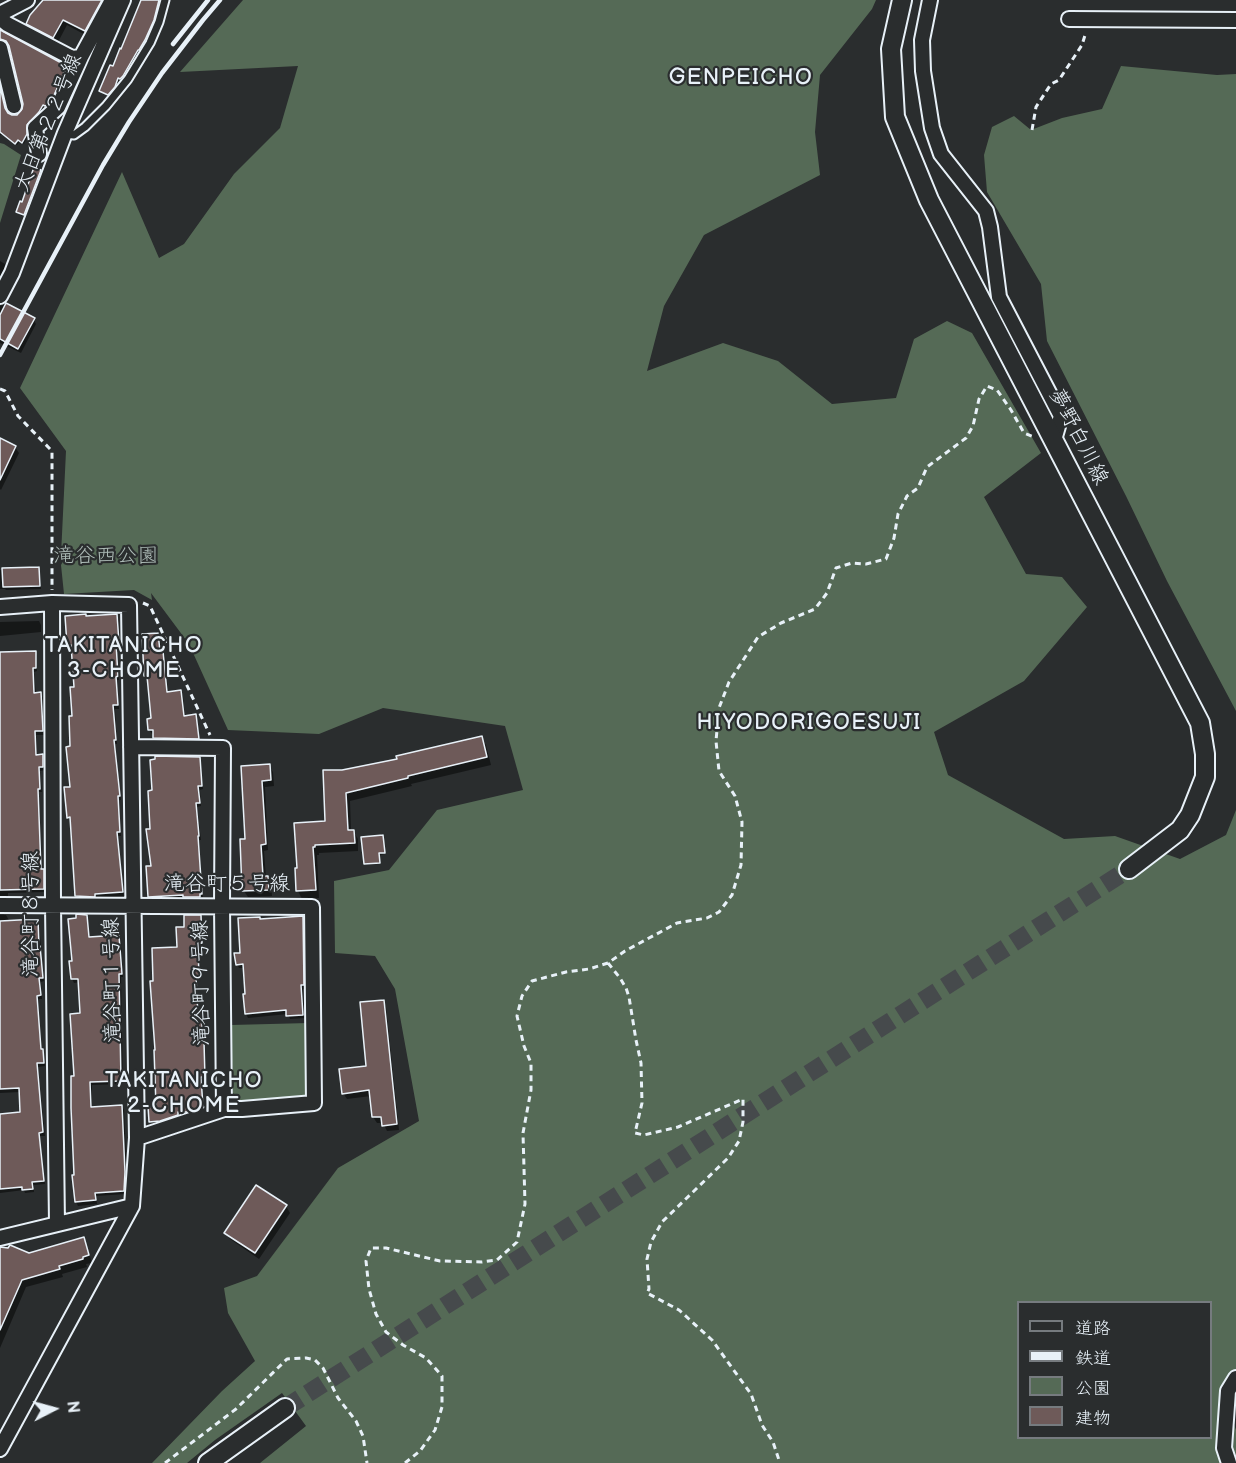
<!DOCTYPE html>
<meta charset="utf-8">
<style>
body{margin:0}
#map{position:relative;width:1236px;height:1463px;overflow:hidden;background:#2a2d2e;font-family:"Balsamiq Sans","Klee One",sans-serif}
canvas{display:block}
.legend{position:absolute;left:1017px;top:1301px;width:195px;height:138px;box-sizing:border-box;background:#2a2d2e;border:2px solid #767b7f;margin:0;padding:8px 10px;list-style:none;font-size:18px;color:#e8f1f8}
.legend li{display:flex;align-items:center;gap:12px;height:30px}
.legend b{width:30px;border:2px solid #767b7f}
.north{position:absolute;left:24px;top:1379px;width:60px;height:60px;-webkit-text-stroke:4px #2a2d2e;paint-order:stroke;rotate:84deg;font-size:16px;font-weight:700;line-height:24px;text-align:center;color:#e8f1f8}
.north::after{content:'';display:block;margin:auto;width:21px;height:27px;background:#e8f1f8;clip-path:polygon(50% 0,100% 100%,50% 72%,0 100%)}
</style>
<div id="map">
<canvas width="1236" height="1463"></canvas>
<ul class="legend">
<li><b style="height:8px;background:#2a2d2e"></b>道路</li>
<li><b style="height:8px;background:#e8f1f8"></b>鉄道</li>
<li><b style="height:16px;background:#556a56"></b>公園</li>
<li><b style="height:16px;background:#6e5a59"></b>建物</li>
</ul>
<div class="north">N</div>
</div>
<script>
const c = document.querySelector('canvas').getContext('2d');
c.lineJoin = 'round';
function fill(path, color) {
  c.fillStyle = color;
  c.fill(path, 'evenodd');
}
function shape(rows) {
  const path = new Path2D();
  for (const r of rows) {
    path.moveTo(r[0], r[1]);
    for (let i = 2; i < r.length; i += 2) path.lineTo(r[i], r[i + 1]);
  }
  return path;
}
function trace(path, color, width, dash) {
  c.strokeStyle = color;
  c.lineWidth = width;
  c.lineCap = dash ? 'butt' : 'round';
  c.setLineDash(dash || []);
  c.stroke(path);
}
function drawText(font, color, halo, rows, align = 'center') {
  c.font = font + ' "Balsamiq Sans","Klee One",sans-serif';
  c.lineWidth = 4.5;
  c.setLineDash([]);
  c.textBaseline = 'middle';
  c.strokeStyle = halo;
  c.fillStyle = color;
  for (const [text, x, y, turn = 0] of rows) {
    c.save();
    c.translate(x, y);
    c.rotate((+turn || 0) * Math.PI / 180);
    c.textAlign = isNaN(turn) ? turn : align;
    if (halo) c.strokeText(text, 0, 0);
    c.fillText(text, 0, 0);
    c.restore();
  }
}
fill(shape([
 [243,0,876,0,872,9,820,75,815,132,820,175,704,235,664,306,647,371,723,343,778,361,832,404,896,398,914,339,947,321,972,333,1041,453,984,497,1026,574,1062,577,1087,607,1024,681,934,732,948,775,1064,839,1115,836,1180,859,1226,835,1236,810,1236,1386,1227,1405,1236,1430,1236,1463,260,1463,306,1426,282,1393,215,1440,187,1463,152,1463,222,1391,255,1361,228,1313,224,1288,257,1276,338,1168,419,1121,395,989,375,956,335,953,334,881,389,870,437,810,523,790,505,726,383,708,319,734,228,730,189,644,151,593,152,600,134,590,64,594,61,565,68,552,61,555,66,451,20,388,122,172,159,258,184,244,234,174,280,128,298,66,180,72],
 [1018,1302,1210,1302,1210,1438,1018,1438],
 [1121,66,1217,75,1236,74,1236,711,1167,581,1126,496,1047,341,1041,284,987,192,984,155,992,127,1014,116,1031,130,1062,118,1102,109],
 [0,143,4,144,21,155,0,223],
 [309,1023,310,1090,303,1100,243,1106,233,1093,231,1025]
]), '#556a56');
fill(shape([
 [45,0,110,0,89,37,67,25,57,44,31,30,27,24],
 [142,0,162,0,155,24,146,44,122,81,119,80,116,90,110,97,103,94,101,91,113,68],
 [0,35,66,67,67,69,51,104,47,108,44,106,39,115,27,127,27,137,24,144,20,141,17,145,3,135,0,135,0,88,7,114,16,116,22,113,24,104,10,47,6,42,0,41],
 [40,171,42,174,26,217,20,215,18,212],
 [0,261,5,264,8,268,0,285],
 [6,304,33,319,36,324,21,353,0,343,0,306],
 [0,439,15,447,19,453,1,490,0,489],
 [38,569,40,573,41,589,6,590,5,589,0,589,0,570],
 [117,616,119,620,120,646,117,646,119,680,117,680,119,709,115,709,117,744,115,744,121,800,119,800,121,836,118,836,124,896,96,898,96,900,79,900,76,896,71,821,69,817,75,688,73,648,71,649,68,645],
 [39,621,41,625,41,632,0,636,0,622],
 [157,634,160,638,161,653,163,652,165,656,168,693,181,692,183,696,185,717,195,716,197,720,200,742,157,742,155,734,152,734,149,730,152,720,148,680,146,676],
 [35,652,37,656,37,671,34,672,36,694,40,694,43,698,44,735,36,735,37,756,42,756,44,760,45,770,40,771,42,792,39,792,42,869,45,874,45,892,8,893,8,900,0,900,0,653],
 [482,738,486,745,491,765,411,784,412,786,350,801,351,831,353,831,358,839,358,851,319,853,319,855,317,855,319,898,302,899,298,891,296,870,327,823,342,772,398,760],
 [199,758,201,762,203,789,200,790,201,806,197,807,201,840,199,840,203,897,201,897,201,901,187,901,185,898,151,900,149,896,152,867,151,830],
 [269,766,273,772,274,786,265,787,268,850,264,851,266,878,268,877,271,884,272,896,248,897,244,891,246,840,243,767],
 [383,838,385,854,379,855,380,864,366,865,365,864],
 [0,915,6,915,10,922,37,921,39,924,44,981,41,982,42,999,38,999,42,1051,44,1054,45,1066,38,1067,45,1136,40,1136,45,1184,34,1185,34,1192,25,1193,24,1190,0,1193,0,1115,22,1113,20,1092,0,1093],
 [86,916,88,920,90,938,119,936,121,940,123,977,121,977,123,1084,92,1085,92,1108,122,1106,124,1110,127,1177,126,1194,96,1196,97,1204,78,1206,76,1202,76,1078,82,1015,80,982,74,983,72,979,74,962],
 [200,917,202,921,203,947,199,947,201,980,197,980,199,1017,200,1017,203,1021,205,1047,206,1081,202,1081,204,1111,190,1115,179,1116,179,1119,162,1124,153,1125,151,1121,157,1107,178,948,186,928],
 [302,918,304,921,305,989,303,989,305,1018,290,1019,288,1014,248,1018,246,1014,245,968,239,968,237,964,242,954,261,921],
 [383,1001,386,1007,399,1130,387,1131,383,1123,377,1123,373,1117,371,1096,347,1099,343,1093,368,1067],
 [286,1206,290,1213,259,1259,230,1239,226,1233],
 [83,1239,87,1247,92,1263,86,1264,87,1267,62,1274,63,1277,26,1287,0,1348,0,1249,29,1255]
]), '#0007');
const building = shape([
 [43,0,102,0,85,31,63,20,53,38,26,24,30,15,43,0],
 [141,0,159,0,154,20,145,40,139,50,138,50,123,76,120,79,118,78,115,87,108,95,99,91,110,65,113,66,120,48,121,49,141,0],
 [0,30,67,66,51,102,45,106,43,105,39,112,27,125,27,134,22,143,18,140,15,144,0,132,0,86,5,108,8,113,12,115,17,115,22,109,23,104,9,46,6,41,0,39,0,30],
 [34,167,41,170,24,215,16,212,20,201,22,202,34,167],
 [6,303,35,318,18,349,0,339,0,315,6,303],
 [0,438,16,446,0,480,0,438],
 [39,567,40,586,3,587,2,568,39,567],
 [86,614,86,616,117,614,119,643,116,643,118,676,116,677,118,705,113,705,116,740,114,740,120,796,118,796,120,832,117,832,123,892,95,894,95,897,75,896,70,817,67,818,64,787,70,787,66,747,70,746,69,716,72,716,70,687,74,687,71,645,67,645,65,616,86,614],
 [158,633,160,651,163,651,167,692,181,690,184,716,196,714,199,739,153,738,153,730,148,730,147,719,151,718,147,676,144,676,142,634,158,633],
 [36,651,36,668,33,668,34,693,41,692,43,731,35,731,36,755,43,754,43,767,39,767,40,789,38,789,41,869,44,869,44,889,0,890,0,652,36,651],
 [482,736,487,757,408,776,408,778,346,793,348,830,354,830,355,843,315,845,315,847,313,847,316,890,296,891,295,868,297,868,294,823,325,821,323,770,342,770,397,759,396,756,482,736],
 [155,756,200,757,202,786,198,786,200,803,196,803,199,836,198,836,202,894,200,894,200,897,183,897,183,895,148,897,146,866,151,866,146,829,150,829,148,791,152,790,150,760,155,759,155,756],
 [270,764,271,780,262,781,266,844,261,845,263,876,268,876,269,890,242,891,240,839,245,839,241,766,270,764],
 [383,835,385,853,379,853,380,863,364,864,361,837,383,835],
 [76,914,87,915,89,937,119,935,122,974,119,974,121,1081,90,1082,91,1107,122,1105,125,1172,124,1191,95,1193,96,1200,75,1202,72,1175,74,1175,71,1108,71,1076,74,1076,70,1014,80,1013,78,979,71,979,69,961,72,961,68,919,76,918,76,914],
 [184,915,201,915,202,943,198,944,199,976,196,977,198,1016,201,1016,204,1042,205,1077,201,1077,203,1107,188,1112,178,1112,178,1115,160,1121,149,1122,148,1106,156,1106,154,1050,155,1050,150,981,153,981,152,948,177,947,176,927,184,927,184,915],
 [303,916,304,985,301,985,303,1015,286,1016,286,1010,245,1014,243,994,245,994,243,964,236,965,234,953,240,953,238,918,260,917,260,919,303,916],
 [38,919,39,946,40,946,43,978,39,978,41,995,37,996,41,1049,43,1049,44,1063,37,1063,43,1132,39,1133,44,1181,32,1182,33,1189,22,1190,22,1187,0,1189,0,1114,20,1112,19,1088,0,1089,0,921,38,919],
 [384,1000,397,1124,382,1126,381,1117,372,1117,369,1090,342,1094,339,1069,366,1066,360,1002,384,1000],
 [256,1185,287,1205,255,1253,224,1233,256,1185],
 [84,1237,89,1255,83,1257,83,1259,59,1266,60,1269,22,1280,0,1330,0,1247,8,1248,10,1245,29,1253,84,1237]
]);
fill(building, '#6e5a59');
trace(building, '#e8f1f8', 1.5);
trace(shape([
 [285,1408,1129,869]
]), '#464a4c', 18, [18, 9]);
const lane = shape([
 [65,134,74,135,85,127,106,106,128,79,150,43,159,22,165,0]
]);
const street = shape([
 [930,0,922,40,923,71,932,128,941,154,986,211,990,227,999,297,1061,416,1054,440],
 [0,14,27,0],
 [0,18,7,24,72,58,81,57,112,0],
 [1069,19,1236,20],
 [0,48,14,106],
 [39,154,35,128,58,107,81,57],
 [0,296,12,273,65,133,123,0],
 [52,603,53,905,57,1224],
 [0,607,52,603,129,605,137,1138,132,1206,0,1449],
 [131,747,223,748,222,905,224,1109,137,1138],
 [0,905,312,907,314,1103,242,1109,224,1109],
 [0,1238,132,1206],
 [1229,1463,1224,1448,1228,1391,1236,1378]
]);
const secondary = shape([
 [902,0,891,49,895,117,929,200,1200,723,1205,754,1205,777,1190,815,1180,830,1129,869],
 [208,1463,285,1408]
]);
trace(lane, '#e8f1f8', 11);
trace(street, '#e8f1f8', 18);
trace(secondary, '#e8f1f8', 22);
trace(shape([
 [1032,130,1036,107,1051,84,1059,80,1082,45,1086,32],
 [0,389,5,391,18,416,52,451,52,590],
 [143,603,150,606,210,735],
 [608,963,620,978,626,988,629,997,636,1040,641,1063,642,1103,635,1133,644,1135,678,1127,743,1099,743,1122,739,1141,728,1158,662,1222,651,1242,647,1259,649,1289,647,1293,679,1310,712,1340,751,1394,762,1425,773,1442,780,1463],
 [165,1463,236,1409,287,1359,306,1358,315,1360,323,1368,338,1398,356,1421,363,1436,367,1463],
 [405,1463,420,1451,435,1430,442,1407,442,1376,426,1358,403,1345,386,1332,376,1314,369,1289,366,1261,371,1248,386,1248,440,1261,482,1262,497,1260,517,1242,525,1204,523,1133,531,1090,531,1063,524,1046,517,1016,522,996,532,981,566,972,589,969,608,963,625,951,677,923,707,918,719,912,732,895,741,865,742,822,735,796,719,771,716,741,719,708,729,682,758,637,781,623,815,609,827,593,836,568,852,563,866,564,886,559,894,538,898,514,907,496,918,488,927,467,966,438,973,426,979,399,987,386,997,390,1011,410,1024,433,1034,437]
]), '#e8f1f8', 3, [6, 4.5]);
trace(lane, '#2a2d2e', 7);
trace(street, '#2a2d2e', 14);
trace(secondary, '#2a2d2e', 18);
trace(shape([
 [173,44,208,0],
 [0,355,103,165,129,122,162,73,203,20,220,0]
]), '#e8f1f8', 4.5);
drawText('21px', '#e8f1f8', '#2a2d2e', [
 ["大日第２２号線",49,123,-68],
 ["夢野白川線",1078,437,63],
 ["滝谷町５号線",227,885],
 ["滝谷町８号線",32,914,-90],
 ["滝谷町１号線",113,980,-91],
 ["滝谷町９号線",202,983,-91]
]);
drawText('21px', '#adbbb7', '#2a2d2e', [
 ["滝谷西公園",106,557]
]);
c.letterSpacing = '1.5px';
drawText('22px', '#e8f1f8', '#2a2d2e', [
 ["GENPEICHO",741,78],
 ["TAKITANICHO",124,646],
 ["3-CHOME",124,671],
 ["HIYODORIGOESUJI",809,723],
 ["TAKITANICHO",184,1081],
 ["2-CHOME",184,1106]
]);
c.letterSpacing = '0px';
</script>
